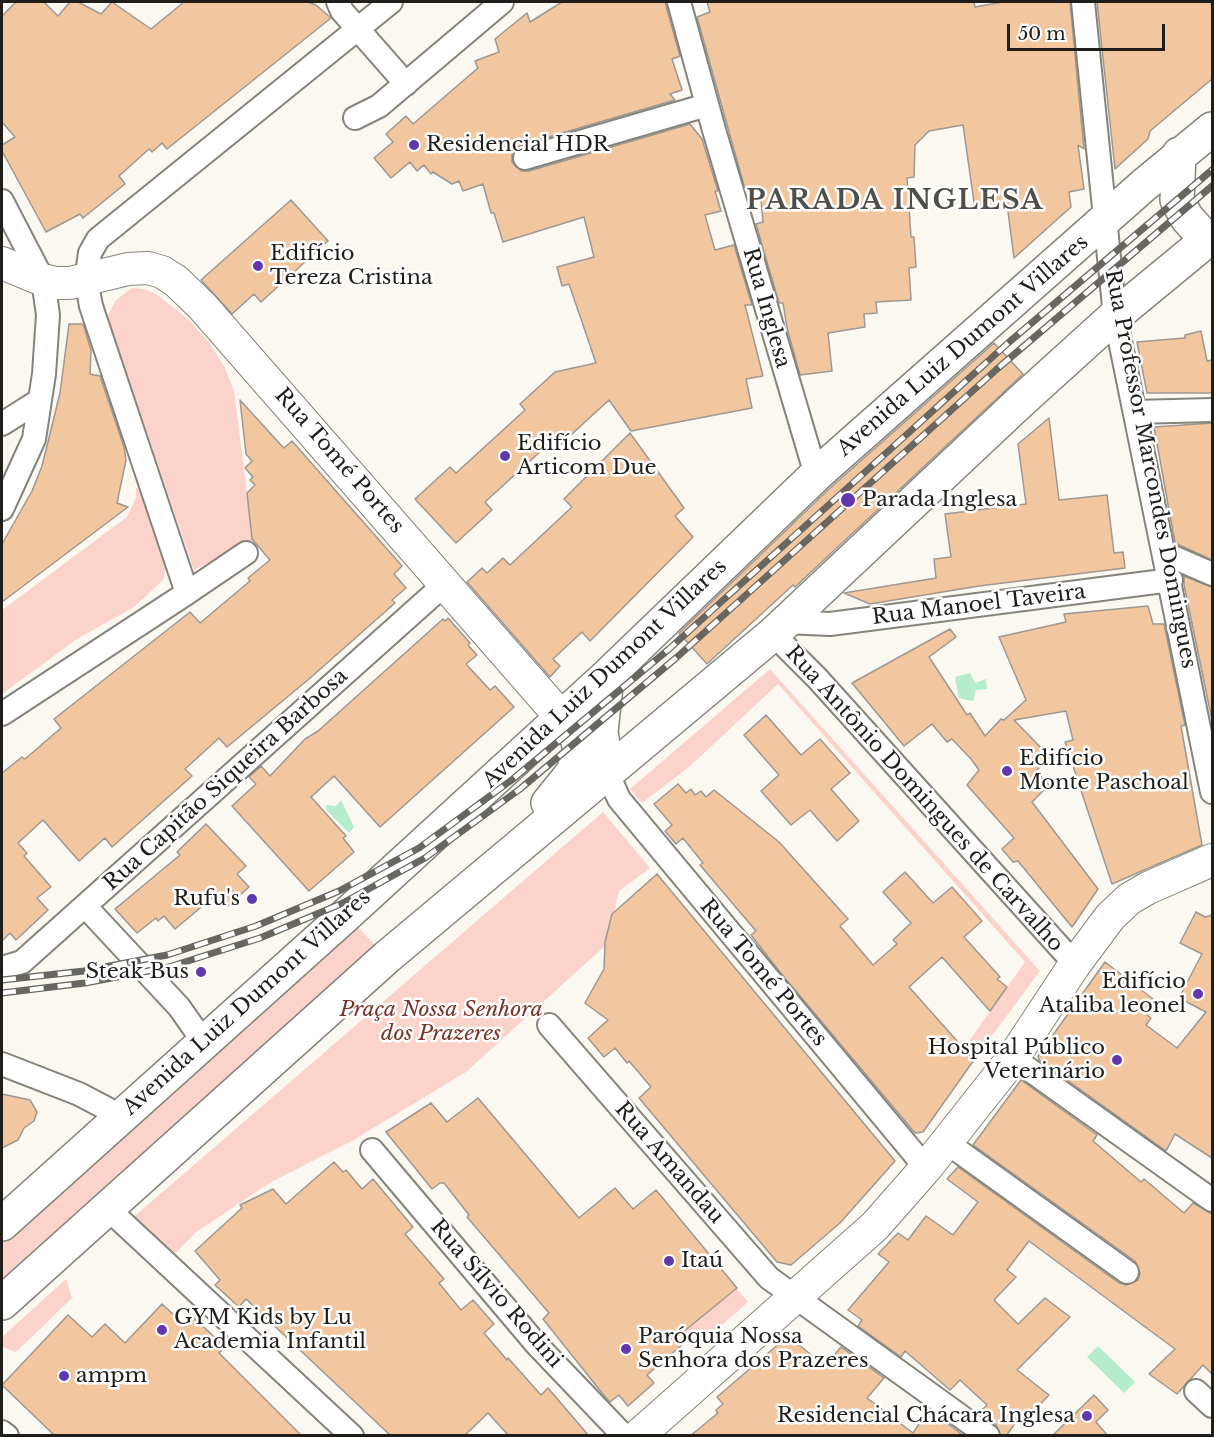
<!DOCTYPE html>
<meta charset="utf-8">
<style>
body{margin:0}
#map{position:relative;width:1214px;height:1437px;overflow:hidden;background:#faf8f0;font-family:"Libre Baskerville",serif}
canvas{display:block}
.frame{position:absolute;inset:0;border:3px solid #1f1e1b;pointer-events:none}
.scale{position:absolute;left:1007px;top:24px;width:158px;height:27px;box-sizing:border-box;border:3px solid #1f1e1b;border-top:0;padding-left:8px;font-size:18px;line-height:21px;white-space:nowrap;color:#1f1e1b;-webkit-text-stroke:4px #fff;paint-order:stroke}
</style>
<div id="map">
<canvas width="1214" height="1437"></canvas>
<div class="frame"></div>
<div class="scale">50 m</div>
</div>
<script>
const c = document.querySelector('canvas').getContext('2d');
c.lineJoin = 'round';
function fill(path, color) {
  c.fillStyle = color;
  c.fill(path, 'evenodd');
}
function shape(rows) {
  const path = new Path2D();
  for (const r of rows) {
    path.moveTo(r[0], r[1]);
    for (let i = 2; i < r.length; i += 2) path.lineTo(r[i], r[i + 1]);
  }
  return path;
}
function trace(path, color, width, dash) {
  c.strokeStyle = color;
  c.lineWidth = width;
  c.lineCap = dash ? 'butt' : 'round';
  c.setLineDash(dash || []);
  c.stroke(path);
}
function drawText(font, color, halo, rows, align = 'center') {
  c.font = font + ' "Libre Baskerville",serif';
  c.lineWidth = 5;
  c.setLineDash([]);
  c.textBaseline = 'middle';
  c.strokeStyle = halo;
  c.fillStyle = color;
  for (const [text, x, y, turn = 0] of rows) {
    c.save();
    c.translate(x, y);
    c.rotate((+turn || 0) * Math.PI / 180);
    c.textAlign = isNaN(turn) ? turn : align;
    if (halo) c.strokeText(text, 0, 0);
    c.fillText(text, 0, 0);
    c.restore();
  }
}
fill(shape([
 [132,288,144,289,156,294,188,319,208,341,224,366,234,391,253,540,194,570,107,317,116,300],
 [136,488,140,489,165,560,166,567,163,580,134,607,77,639,2,694,2,610,127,517,136,498],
 [770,669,1040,971,974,1060,964,1048,1025,962,778,684,689,767,642,803,630,789],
 [603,812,650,868,619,891,607,944,466,1072,350,1142,271,1182,195,1233,170,1259,129,1221],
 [356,925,377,947,2,1283,2,1243],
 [66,1279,72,1298,16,1352,2,1347,2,1337],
 [736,1288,748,1302,695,1348,682,1332]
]), '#fbd3ca');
fill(shape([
 [970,673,975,683,986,679,987,689,976,690,973,701,959,698,955,677],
 [341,800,354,827,349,833,327,811,326,805,336,806],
 [1098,1346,1135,1382,1124,1393,1087,1357]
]), '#b4eccd');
const building = shape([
 [16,2,44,2,58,16,70,2,78,2,101,14,112,2,151,29,184,2,307,2,316,5,331,18,167,149,162,143,152,152,149,149,119,176,125,184,83,218,80,214,46,232,2,151,2,145,15,137,2,122,2,16,16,2],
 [562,2,665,2,680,56,672,59,682,90,670,94,675,100,521,145,512,154,512,162,521,171,529,171,690,124,702,139,718,191,715,191,721,211,705,215,715,250,734,245,752,305,745,305,763,376,746,379,752,408,631,431,609,400,560,445,554,439,485,502,492,510,456,543,415,499,450,467,456,473,525,410,520,404,555,372,596,363,569,284,562,286,557,267,594,257,584,217,503,242,494,213,491,213,483,184,463,191,459,181,452,184,433,172,431,174,424,165,417,171,410,162,391,178,374,158,393,142,386,134,406,116,413,124,478,68,475,61,499,52,495,39,527,13,530,22,562,2],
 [707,2,974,2,975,7,1003,2,1070,2,1084,149,1078,145,1084,189,1069,192,1071,207,1014,258,1007,204,975,209,963,125,929,131,915,145,914,177,907,178,911,237,914,237,916,267,909,268,911,300,876,302,877,313,864,314,865,327,828,333,832,371,800,375,787,328,783,303,779,303,756,224,763,222,760,188,745,189,697,17,710,12,707,2],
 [1097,2,1211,2,1212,12,1212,79,1150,131,1148,139,1115,169,1097,2],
 [291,200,328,241,261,302,254,294,232,314,201,280,291,200],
 [69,324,83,324,91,350,90,374,100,376,124,447,126,460,117,503,128,507,2,602,2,544,32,491,42,466,60,393,69,324],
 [1201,331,1207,361,1212,360,1212,393,1147,393,1137,342,1185,338,1185,335,1201,331],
 [994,343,1023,374,795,587,793,585,707,664,679,633,829,489,994,343],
 [240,400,280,444,284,448,292,441,402,566,394,574,406,588,392,600,395,603,309,679,227,747,219,738,185,769,192,776,112,847,105,838,79,861,43,820,18,843,27,853,24,856,51,887,37,898,48,910,16,940,10,933,2,941,2,773,22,757,25,759,61,728,54,719,190,612,200,623,250,581,248,578,270,560,252,539,247,493,255,485,250,480,253,477,245,468,252,461,246,454,240,400],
 [1049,418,1059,500,1107,495,1114,553,1123,552,1125,568,979,586,870,604,844,593,936,578,934,559,951,557,945,514,1026,504,1018,444,1049,418],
 [1212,423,1212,560,1175,543,1154,427,1212,423],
 [630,433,684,508,675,516,693,537,590,641,582,632,553,659,560,666,550,677,467,582,482,568,487,573,503,558,510,565,572,507,564,499,630,433],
 [1184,576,1212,587,1212,720,1184,585,1184,576],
 [1148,606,1153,624,1164,624,1185,725,1181,726,1202,845,1112,884,1065,742,1073,740,1066,711,1014,720,1050,757,1036,771,1049,785,1032,802,1098,889,1072,927,1018,861,1013,862,1002,849,1014,838,967,785,979,770,971,759,952,739,947,742,932,724,904,746,852,683,950,629,956,637,929,657,967,715,970,713,985,736,1001,719,1004,720,1026,700,999,637,1066,622,1064,614,1148,606],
 [448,618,470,643,468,645,477,655,466,664,490,690,495,686,514,707,380,827,334,776,311,797,346,836,343,838,354,852,309,891,232,806,256,784,249,777,261,766,270,776,305,739,318,731,443,619,445,621,448,618],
 [766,715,801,755,820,739,850,773,831,789,859,821,837,841,810,810,791,825,761,791,779,775,744,735,766,715],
 [678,784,686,793,691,789,695,795,701,791,706,797,714,790,779,842,848,919,840,926,873,965,897,944,893,940,911,923,883,892,905,872,933,903,952,887,982,921,964,937,1000,977,997,979,1007,987,990,1011,942,957,909,987,974,1060,923,1132,915,1133,779,971,751,935,756,931,700,865,703,863,683,838,676,844,665,831,672,825,654,804,678,784],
 [206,824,246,866,237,874,249,887,228,906,217,894,175,929,164,916,158,921,156,918,137,933,115,909,180,855,177,852,206,824],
 [657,874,895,1161,840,1223,791,1265,777,1262,639,1098,651,1087,629,1061,627,1063,615,1048,604,1057,588,1038,608,1020,585,1003,604,969,605,942,612,914,657,874],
 [1196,912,1205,917,1212,915,1212,1158,1175,1134,1166,1151,1039,1060,1038,1056,1105,962,1157,1002,1147,1015,1151,1018,1146,1025,1177,1048,1206,1012,1179,998,1202,954,1180,943,1196,912],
 [1021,1080,1097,1135,1093,1141,1141,1182,1144,1179,1184,1213,1193,1203,1212,1214,1212,1374,1203,1365,1177,1394,1149,1374,1175,1349,1029,1241,1007,1270,1016,1277,994,1300,1018,1324,1045,1298,1070,1317,1017,1370,1049,1395,1026,1419,1021,1415,1006,1436,1001,1436,996,1425,979,1413,987,1405,960,1380,950,1390,905,1351,901,1357,858,1326,862,1320,848,1310,889,1262,878,1254,898,1233,908,1240,926,1216,953,1235,978,1202,947,1179,958,1167,1119,1283,1126,1285,1138,1280,1140,1273,1135,1261,973,1145,1021,1080],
 [2,1094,30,1100,37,1112,34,1121,24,1128,18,1140,2,1148,2,1094],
 [478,1098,579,1218,615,1188,633,1209,656,1190,737,1288,677,1337,683,1344,647,1375,654,1383,628,1406,619,1395,610,1402,606,1398,543,1319,549,1313,467,1217,469,1215,444,1183,440,1183,432,1189,386,1132,431,1103,447,1122,478,1098],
 [334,1162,343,1172,346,1170,362,1189,373,1179,413,1227,405,1234,444,1279,439,1283,461,1310,473,1300,494,1324,484,1333,507,1360,508,1358,541,1395,548,1388,589,1436,509,1436,488,1413,464,1436,391,1436,246,1299,239,1307,215,1285,220,1280,195,1251,242,1208,240,1205,273,1189,286,1204,334,1162],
 [162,1304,186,1326,193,1317,225,1347,219,1353,302,1436,55,1436,2,1385,68,1315,92,1337,105,1324,125,1343,162,1304],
 [788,1336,825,1366,841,1347,884,1378,867,1398,913,1433,929,1410,964,1436,690,1436,718,1413,716,1410,723,1404,717,1397,788,1336],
 [1094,1395,1108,1410,1096,1422,1108,1436,1052,1436,1094,1395]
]);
fill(building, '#f2c79f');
trace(building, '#9e9792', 1.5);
const minor = shape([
 [338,2,342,11,406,84],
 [679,2,714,130,816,475],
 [1083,2,1115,316,1212,792],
 [355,118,379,106,502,2],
 [525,158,707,105],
 [2,201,43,280,48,315,44,374,34,439,2,509],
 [1135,412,1212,410],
 [2,424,40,400],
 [1166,554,1212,574],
 [187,593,246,553],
 [785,622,830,624,1171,580],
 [773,634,817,678,1075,964],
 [2,714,187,593,91,306,86,280,90,253,98,239,391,2],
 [607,772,619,799,926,1168],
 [85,906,179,1007,203,1041],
 [2,968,22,962,446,583],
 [549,1025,769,1278,988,1436],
 [1013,1058,1212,1200],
 [2,1064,79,1094,121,1116],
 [946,1142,1127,1272],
 [372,1150,537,1345,624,1436],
 [106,1207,352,1436],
 [1196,1391,1212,1406],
 [2,1432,7,1436]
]);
const secondary = shape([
 [2,263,43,280,56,283,70,283,128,269,148,268,162,272,176,281,202,306,561,717],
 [638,1436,875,1226,926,1168,1013,1058,1075,964,1110,917,1129,899,1148,888,1212,860]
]);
const primary = shape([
 [1179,154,1177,200,1187,218,1208,241],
 [607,676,601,732,607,772],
 [548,803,573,772,580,751,577,737,561,717],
 [2,1224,346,915,607,676,816,475,1144,185,1212,129],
 [2,1303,387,957,773,634,1020,402,1115,316,1212,236]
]);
trace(minor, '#85847c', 26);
trace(secondary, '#85847c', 34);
trace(primary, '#85847c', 36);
trace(minor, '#fff', 22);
trace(secondary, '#fff', 32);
trace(primary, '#fff', 33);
const rail = shape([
 [2,980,84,971,167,955,256,926,339,891,419,848,513,779,669,649,1008,343,1212,170],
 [2,993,85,983,169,967,260,938,343,903,425,858,520,789,676,658,997,369,1212,186]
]);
trace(rail, '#676661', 7);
trace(rail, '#fff', 4.5, [14]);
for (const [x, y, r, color] of [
 [414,145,6,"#6236ad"],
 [258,266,6,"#6236ad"],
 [505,456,6,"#6236ad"],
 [848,500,8,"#6236ad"],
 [1007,771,6,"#6236ad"],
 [252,899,6,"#6236ad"],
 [201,972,6,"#6236ad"],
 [1198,994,6,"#6236ad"],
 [1117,1060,6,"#6236ad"],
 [669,1261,6,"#6236ad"],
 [162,1330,6,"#6236ad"],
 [626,1349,6,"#6236ad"],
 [64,1376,6,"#6236ad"],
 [1087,1416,6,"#6236ad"]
]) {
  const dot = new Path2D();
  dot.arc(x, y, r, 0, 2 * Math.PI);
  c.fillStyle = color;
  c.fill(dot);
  trace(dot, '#fff', 2);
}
drawText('21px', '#1f1e1b', '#fff', [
 ["Residencial HDR",426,145],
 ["Edifício",270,254],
 ["Tereza Cristina",270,278],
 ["Edifício",517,444],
 ["Articom Due",517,468],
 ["Parada Inglesa",862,500],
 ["Edifício",1019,759],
 ["Monte Paschoal",1019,783],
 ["Rufu's",240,899,"right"],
 ["Steak Bus",189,972,"right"],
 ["Edifício",1186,982,"right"],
 ["Ataliba leonel",1186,1006,"right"],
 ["Hospital Público",1105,1048,"right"],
 ["Veterinário",1105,1072,"right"],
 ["Itaú",681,1261],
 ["GYM Kids by Lu",174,1318],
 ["Academia Infantil",174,1342],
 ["Paróquia Nossa",638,1337],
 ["Senhora dos Prazeres",638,1361],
 ["ampm",76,1376],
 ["Residencial Chácara Inglesa",1075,1416,"right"]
], 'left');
drawText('21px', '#1f1e1b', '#fff', [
 ["Rua Inglesa",766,308,74],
 ["Avenida Luiz Dumont Villares",963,346,-41],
 ["Rua Tomé Portes",339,461,49],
 ["Rua Professor Marcondes Domingues",1150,469,79],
 ["Rua Manoel Taveira",979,605,-7],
 ["Avenida Luiz Dumont Villares",605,674,-43],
 ["Rua Capitão Siqueira Barbosa",226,780,-42],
 ["Rua Antônio Domingues de Carvalho",924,799,48],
 ["Rua Tomé Portes",763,973,50],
 ["Avenida Luiz Dumont Villares",247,1003,-42],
 ["Rua Amandau",669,1163,49],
 ["Rua Sílvio Rodini",496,1294,49]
]);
drawText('italic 21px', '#7b3428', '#fff', [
 ["Praça Nossa Senhora",441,1010],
 ["dos Prazeres",441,1034]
]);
c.letterSpacing = '1.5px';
drawText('bold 27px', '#504e48', '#fff', [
 ["PARADA INGLESA",895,201]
]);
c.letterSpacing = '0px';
</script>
